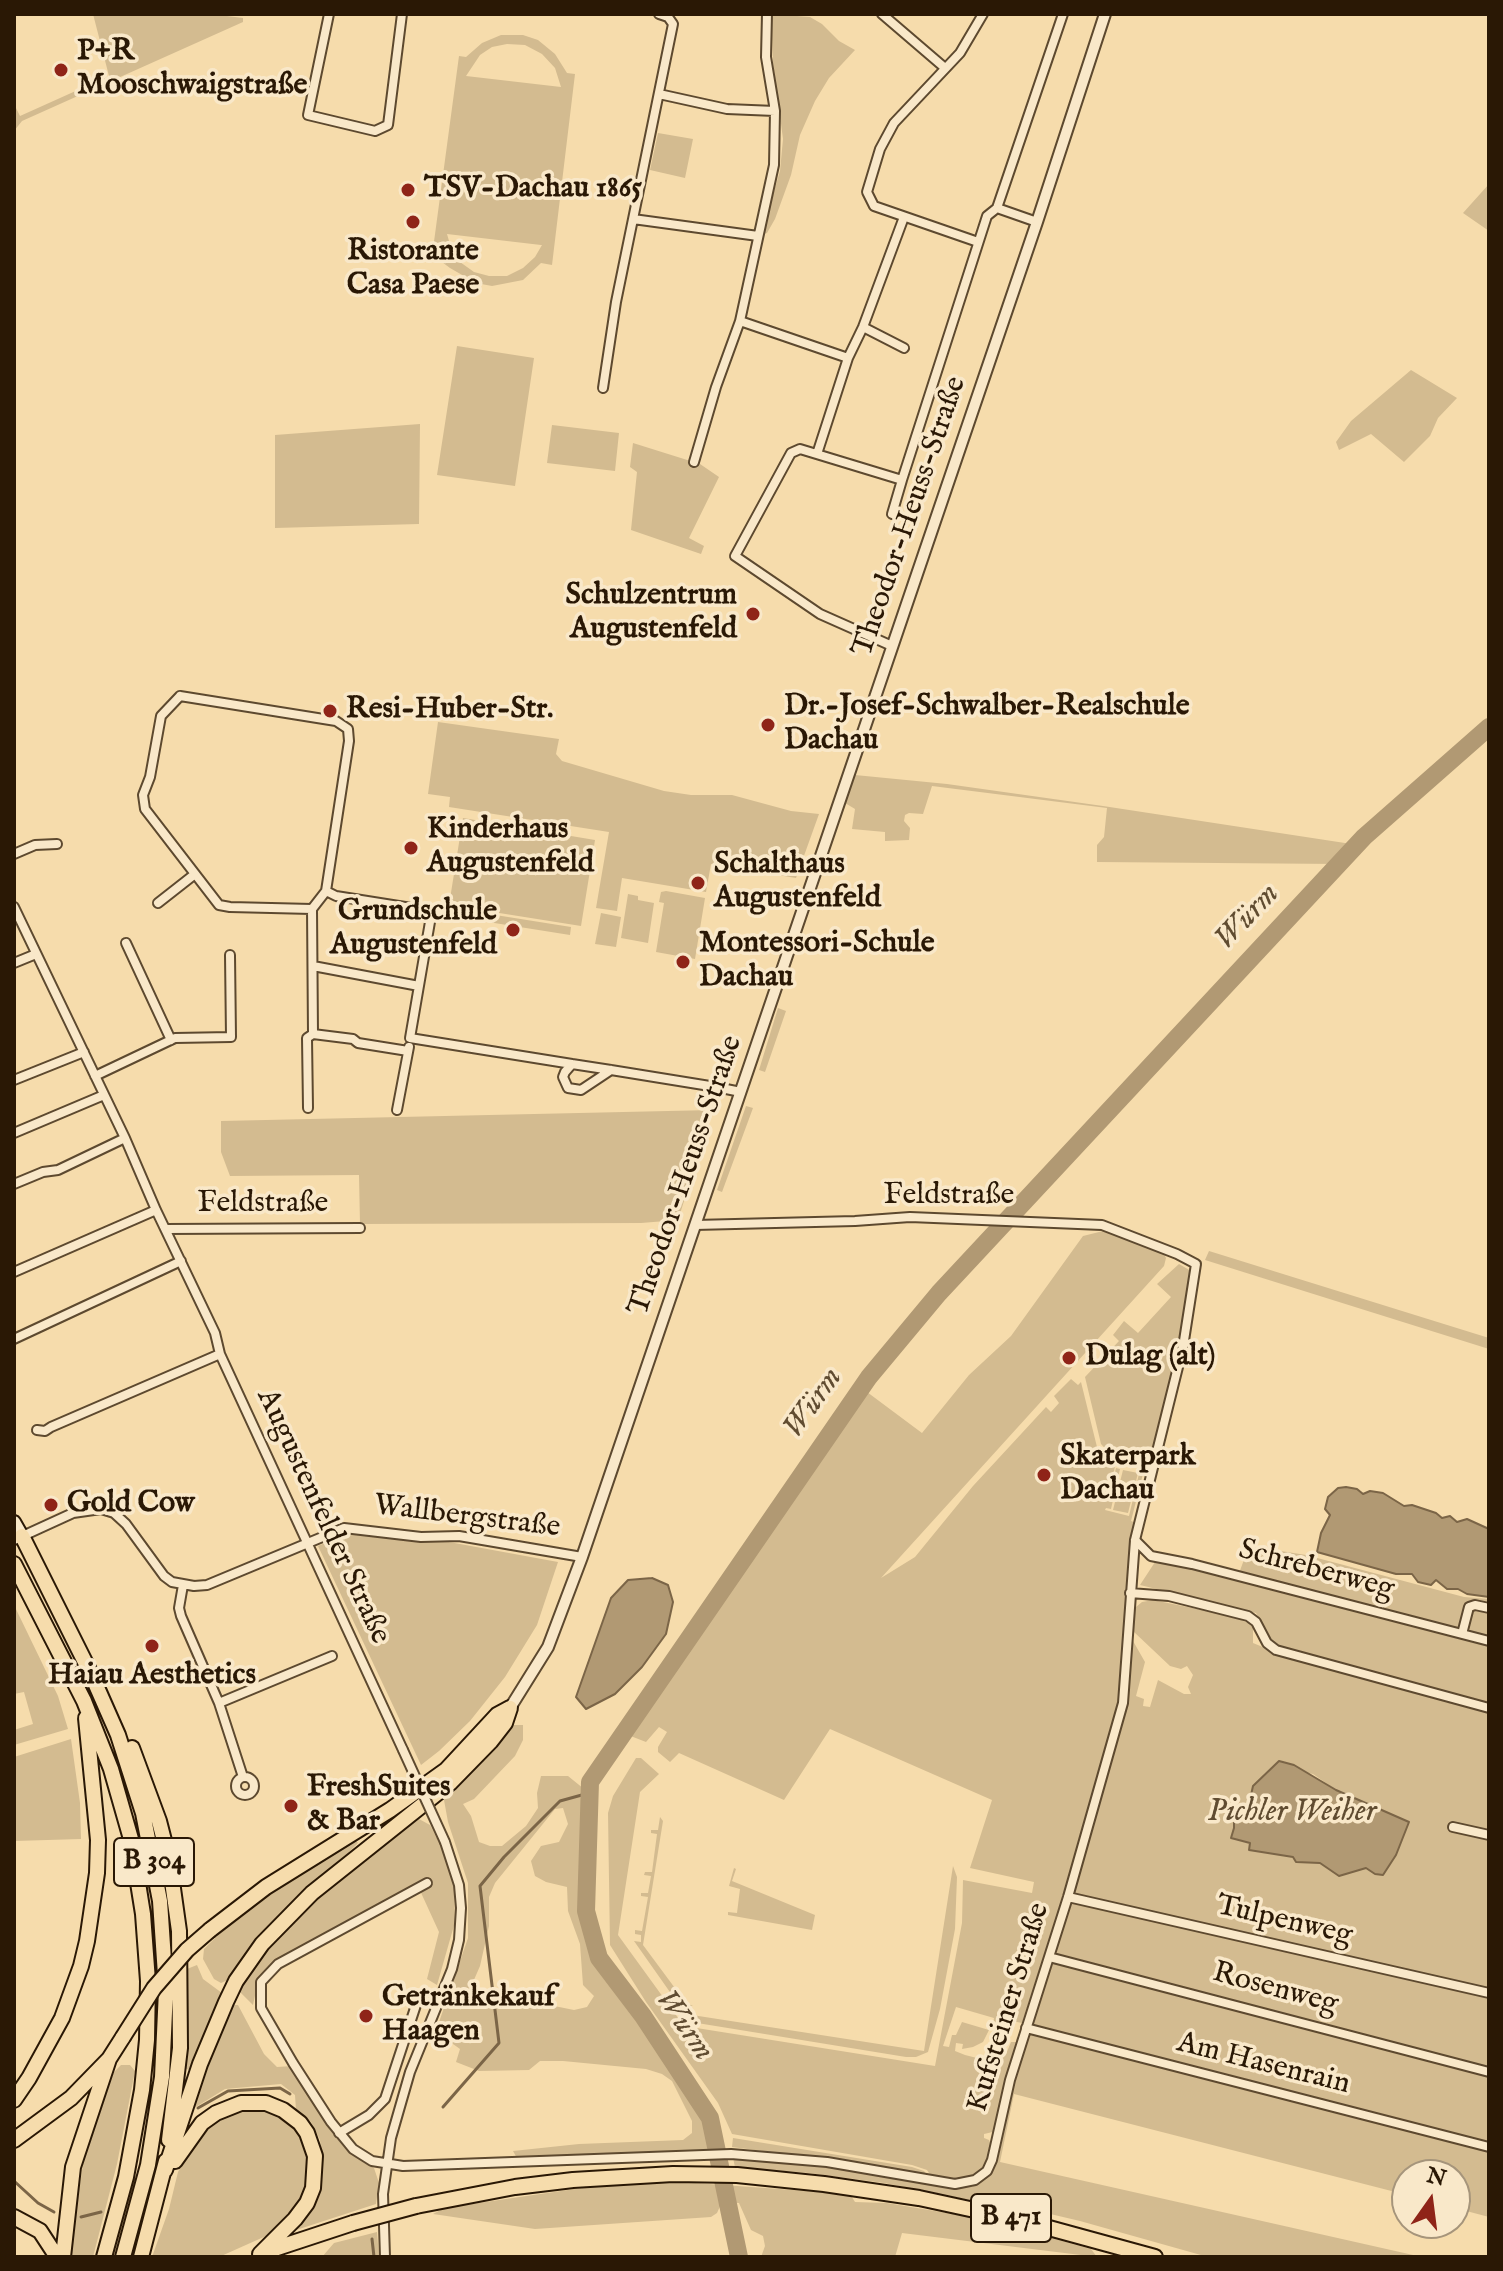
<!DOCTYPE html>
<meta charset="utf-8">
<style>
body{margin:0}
#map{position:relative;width:1503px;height:2271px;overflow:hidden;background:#f6dcac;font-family:"IM FELL English",serif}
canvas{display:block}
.frame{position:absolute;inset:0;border:16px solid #2a1805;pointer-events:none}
.north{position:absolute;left:1391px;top:2159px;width:80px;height:80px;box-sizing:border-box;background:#f9e8c9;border:2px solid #a6957b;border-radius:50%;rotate:14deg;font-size:22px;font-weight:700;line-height:32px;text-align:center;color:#2a1805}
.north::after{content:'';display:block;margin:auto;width:28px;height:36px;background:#8f2418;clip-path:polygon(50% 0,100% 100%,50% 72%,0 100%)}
</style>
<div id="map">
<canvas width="1503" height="2271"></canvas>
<div class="frame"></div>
<div class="north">N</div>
</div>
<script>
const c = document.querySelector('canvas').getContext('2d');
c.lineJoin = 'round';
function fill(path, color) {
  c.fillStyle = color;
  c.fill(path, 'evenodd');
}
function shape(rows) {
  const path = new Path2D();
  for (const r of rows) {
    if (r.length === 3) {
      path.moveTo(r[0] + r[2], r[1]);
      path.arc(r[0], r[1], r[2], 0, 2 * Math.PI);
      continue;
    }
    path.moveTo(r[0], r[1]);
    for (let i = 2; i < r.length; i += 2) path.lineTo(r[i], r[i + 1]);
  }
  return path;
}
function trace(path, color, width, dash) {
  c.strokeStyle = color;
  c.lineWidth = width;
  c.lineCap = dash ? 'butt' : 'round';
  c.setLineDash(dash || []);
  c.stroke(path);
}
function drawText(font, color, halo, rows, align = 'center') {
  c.font = font + ' "IM FELL English",serif';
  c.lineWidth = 7;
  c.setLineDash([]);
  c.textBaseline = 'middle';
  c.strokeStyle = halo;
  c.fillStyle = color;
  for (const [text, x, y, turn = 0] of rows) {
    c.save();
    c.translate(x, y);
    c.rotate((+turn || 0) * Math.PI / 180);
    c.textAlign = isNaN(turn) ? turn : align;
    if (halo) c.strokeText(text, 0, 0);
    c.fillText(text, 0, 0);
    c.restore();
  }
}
fill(shape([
 [93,14,211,14,243,18,243,22,22,121,14,131,14,104,20,116,109,76],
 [771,14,810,17,822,24,839,41,855,50,829,78,815,101,800,135,791,175,775,219,767,233,761,235,780,171,783,139,773,63],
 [501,35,523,35,538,40,555,54,567,73,575,74,552,265,541,263,523,280,492,286,476,283,450,268,438,259,433,249,459,56,466,57,482,43],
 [507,44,525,45,542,54,555,68,561,87,466,76,480,55,492,47],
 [447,234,541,245,542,245,535,257,523,268,507,276,489,276,474,272,460,262,451,248],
 [658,133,693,139,685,178,650,170],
 [1489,184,1489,231,1463,213],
 [457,346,534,358,515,486,437,475],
 [1411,370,1457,398,1438,418,1430,436,1404,462,1371,434,1339,450,1336,442,1351,421],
 [420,424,419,524,275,528,275,435],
 [552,425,619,433,615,471,547,463],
 [633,443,700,464,719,477,689,538,704,546,701,554,631,530,637,472,630,467],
 [438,722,559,739,556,754,562,761,664,791,691,795,732,795,791,811,819,814,796,878,711,864,706,892,622,878,617,911,596,908,609,832,449,807,450,797,428,794],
 [855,775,947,784,1103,806,1358,845,1339,864,1097,862,1097,845,1104,837,1107,808,932,786,923,814,909,813,905,815,904,821,910,828,909,840,885,841,885,832,852,829,855,809,845,803],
 [463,818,595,840,581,926,449,905],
 [666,891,705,898,695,959,656,952,664,903,659,902,661,892],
 [628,894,638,896,638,900,654,903,648,943,621,938],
 [445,907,571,927,570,935,444,915],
 [601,913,621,917,616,947,595,944],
 [778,1008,786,1011,765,1072,759,1070],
 [746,1106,753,1108,722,1192,717,1190],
 [713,1110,678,1220,641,1223,360,1224,359,1175,230,1176,221,1152,221,1121],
 [1103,1231,1164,1254,1166,1258,1164,1266,881,1578,915,1557,973,1486,1046,1407,1051,1412,1059,1403,1054,1396,1071,1379,1078,1385,1081,1382,1097,1447,1110,1465,1115,1466,1111,1488,1116,1468,1120,1469,1111,1509,1106,1508,1105,1510,1129,1516,1143,1457,1120,1451,1118,1460,1115,1459,1101,1444,1085,1377,1119,1341,1113,1335,1124,1321,1138,1333,1171,1297,1157,1284,1179,1264,1191,1271,1174,1365,1152,1452,1150,1458,1147,1458,1131,1521,1136,1523,1126,1592,1126,1635,1119,1702,1062,1900,1022,2023,998,2018,995,2025,993,2024,994,2018,956,2007,943,2046,949,2047,952,2035,956,2035,962,2022,989,2030,983,2042,973,2047,962,2049,963,2044,956,2043,955,2051,965,2055,993,2062,996,2052,1006,2054,1011,2042,1016,2042,1017,2037,1019,2038,997,2131,984,2134,984,2138,989,2140,991,2144,990,2159,983,2170,975,2176,952,2179,931,2176,927,2170,912,2165,732,2134,718,2103,646,2002,610,1945,608,1813,613,1796,636,1758,641,1758,659,1774,640,1792,618,1935,684,2026,935,2066,962,1923,963,1880,1032,1893,1034,1882,970,1868,992,1800,830,1729,784,1800,679,1753,670,1762,658,1752,658,1747,667,1732,659,1727,646,1742,628,1735,867,1392,922,1433,969,1375,1011,1336,1083,1236],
 [1209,1251,1489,1338,1489,1349,1205,1260],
 [1123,1470,1138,1473,1128,1513,1113,1510],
 [349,1532,421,1542,449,1542,558,1562,537,1625,505,1677,470,1721,439,1751,421,1765,318,1546],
 [1249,1546,1306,1555,1464,1597,1489,1599,1489,2217,1455,2208,1455,2175,1407,2175,1407,2195,1014,2094,1000,2162,1422,2257,1208,2257,1080,2221,978,2197,974,2201,884,2183,808,2173,735,2167,733,2158,809,2165,886,2174,953,2188,972,2187,990,2175,998,2159,1016,2076,1128,1703,1133,1641,1145,1662,1136,1696,1144,1699,1143,1706,1150,1707,1158,1680,1184,1694,1191,1694,1188,1687,1193,1675,1187,1666,1181,1669,1170,1666,1134,1632,1133,1615,1136,1607,1142,1602,1153,1600,1232,1616,1248,1623,1253,1628,1253,1643,1280,1654,1256,1613,1140,1585,1157,1559,1238,1576],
 [1275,1766,1313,1774,1336,1790,1398,1819,1396,1855,1383,1875,1375,1874,1366,1868,1339,1876,1321,1863,1296,1862,1293,1857,1249,1850,1250,1843,1231,1838,1234,1828,1234,1808,1249,1805,1253,1786],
 [14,1605,58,1696,68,1729,14,1745,14,1730,33,1724,24,1692,14,1694],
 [511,1725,523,1725,523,1740,515,1756,474,1799,463,1804,471,1816,479,1842,490,1846,502,1846,526,1826,538,1808,537,1793,541,1776,568,1776,589,1793,586,1911,599,1958,643,2016,710,2118,715,2139,704,2155,518,2160,513,2151,579,2144,683,2140,692,2133,692,2121,672,2081,662,2074,646,2069,563,2061,540,2061,529,2070,479,2071,456,2062,460,2049,439,2034,438,2025,468,1938,468,1883,448,1822,444,1800,479,1764],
 [563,1808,568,1824,559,1842,541,1846,531,1861,535,1876,546,1882,567,1887,568,1911,580,1944,583,1985,594,1996,587,2007,574,2010,470,1989,480,1966,489,1926,489,1897,495,1883,555,1809],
 [71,1739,80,1803,81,1839,14,1841,14,1757],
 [660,1817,663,1821,643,1945,686,2003,693,2006,688,2006,687,2010,692,2015,924,2051,953,1866,957,1877,955,1929,940,2009,928,2052,916,2057,906,2057,691,2022,634,1941,641,1942,641,1935,635,1934,635,1930,642,1931,648,1897,641,1896,641,1893,648,1893,651,1876,644,1875,645,1872,652,1872,657,1834,651,1833,651,1830,658,1830],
 [419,1819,430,1825,440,1844,454,1885,455,1922,437,1985,427,1979,439,1932,417,1884,282,1957,259,1977,253,2005,238,1990,273,1942,335,1881],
 [355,1839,358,1843,348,1853,296,1898,253,1945,230,1979,221,1983,214,1979,203,1959,204,1949,225,1928,265,1894],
 [734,1868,736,1869,732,1881,815,1915,812,1930,728,1915,728,1912,737,1913,740,1889,729,1886],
 [197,1965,203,1979,222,1993,202,2037,192,2071,184,2068,187,1969],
 [230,2005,238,2005,264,2054,277,2067,292,2066,330,2130,348,2152,374,2168,379,2183,376,2204,290,2232,314,2206,323,2168,320,2140,311,2122,296,2110,295,2095,281,2084,225,2089,191,2110,216,2035],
 [121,2065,130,2065,135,2071,117,2164,93,2257,69,2257,84,2157,95,2119,114,2072],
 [254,2107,276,2112,300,2133,311,2162,310,2181,296,2210,266,2236,219,2257,152,2257,169,2209,178,2172,197,2135,226,2116],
 [733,2138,912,2167,924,2171,928,2176,876,2166,732,2147],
 [616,2183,695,2183,850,2194,855,2202,887,2203,983,2219,1091,2249,1097,2257,902,2233,895,2257,761,2257,765,2246,763,2236,751,2230,739,2203,722,2202,717,2213,711,2217,535,2229,433,2214,444,2208],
 [377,2232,379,2257,322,2257,334,2243]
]), '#d3bb90');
const water = shape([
 [1346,1487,1357,1489,1363,1494,1370,1491,1383,1493,1404,1506,1412,1505,1436,1513,1442,1518,1450,1516,1457,1522,1467,1519,1489,1529,1489,1597,1467,1594,1458,1589,1447,1589,1436,1580,1431,1585,1418,1582,1412,1574,1396,1574,1317,1552,1321,1533,1330,1515,1325,1509,1328,1497,1338,1488,1346,1487],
 [652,1578,668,1585,673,1602,666,1634,642,1667,615,1694,586,1709,576,1697,611,1598,628,1580,652,1578],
 [1279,1761,1294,1765,1336,1790,1409,1822,1396,1855,1383,1875,1375,1874,1366,1868,1339,1876,1320,1863,1296,1862,1293,1857,1249,1850,1250,1843,1231,1838,1234,1828,1234,1808,1249,1804,1253,1786,1279,1761]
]);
fill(water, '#b19973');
trace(water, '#7b6547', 2);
trace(shape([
 [443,2107,499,2043,480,1886,504,1857,560,1801,589,1793],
 [198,2108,228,2091,280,2088,290,2094],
 [14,2181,38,2203,54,2212],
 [81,2217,101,2212],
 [372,2239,374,2257]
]), '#7b6547', 3);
trace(shape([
 [739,2257,710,2118,643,2016,599,1958,586,1911,590,1782,869,1377,939,1293,1364,837,1489,727]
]), '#b19973', 18);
const minor = shape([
 [329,14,308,115,375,131,388,125,402,14],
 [882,14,945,68],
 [659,94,727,109,775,111],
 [997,208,1063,14],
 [633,219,758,236],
 [978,242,874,206,867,192,880,149,894,123,960,53,983,14],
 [740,321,848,358],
 [863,327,904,348],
 [603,388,616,302,673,24,668,17,659,14],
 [817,454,848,358,863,327,904,217],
 [694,462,716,387,740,321,774,165,775,111,766,57,767,14],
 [892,514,902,480],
 [892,646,820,614,735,556,791,453,800,449,902,480,987,216,997,208,1037,222],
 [180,696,336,721,348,729,349,741,326,891,312,909,230,907,219,905,145,809,143,795,150,777,161,716,180,696],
 [14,854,35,845,57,844],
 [326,891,336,896,424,910,431,916,410,1038,572,1064],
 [158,903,195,874],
 [14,907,125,1138,156,1210,215,1333,220,1354,403,1750],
 [126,943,171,1040],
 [14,963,36,954],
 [313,966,419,986],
 [313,1034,353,1039,358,1043,408,1051],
 [611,1070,581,1090,568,1088,563,1077,565,1072,572,1064,611,1070,716,1087,741,1092],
 [95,1076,175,1038,231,1037,230,955],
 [14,1080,84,1052],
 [308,1108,307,1038,313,1034,312,909],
 [397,1110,409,1047],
 [14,1133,104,1095],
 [14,1184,43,1172,58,1170,125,1138],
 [166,1229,360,1228],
 [14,1272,156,1210],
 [14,1339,181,1261],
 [37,1430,45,1431,51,1427,220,1354],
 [14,1540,73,1513,101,1509,114,1513,126,1524,164,1576,172,1582,194,1586,207,1585,344,1528,421,1537,459,1536,582,1557],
 [1135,1540,1151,1556,1192,1564,1489,1641],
 [183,1585,179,1608,181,1616,219,1703,243,1777],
 [1130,1593,1169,1596,1248,1616,1256,1622,1267,1643,1276,1650,1489,1708],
 [1462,1634,1469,1607,1475,1605,1489,1608],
 [219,1703,332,1656],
 [245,1786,9],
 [1453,1827,1489,1835],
 [427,1883,278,1964,261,1982,261,2008,293,2063,331,2122,353,2149,372,2161,403,2166,731,2154,827,2162,955,2184,975,2180,987,2171,992,2160,1010,2080,1068,1897,1123,1703,1135,1540,1183,1347,1196,1264,1177,1254,1102,1225,910,1217,855,1221,695,1225],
 [1068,1897,1489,1993],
 [1049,1957,1489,2072],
 [1026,2028,1489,2147],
 [339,2133,369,2115,385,2099,417,2002],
 [385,2257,383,2194,391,2138,410,2072,452,1969,459,1940,461,1908,459,1885,445,1842]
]);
const tertiary = shape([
 [510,1708,548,1647,582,1557,1037,222,1105,14]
]);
const secondary = shape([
 [14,1522,22,1536]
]);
const trunk = shape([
 [22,1536,92,1676,118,1735,143,1813,160,1901,166,1990,162,2077,148,2165,123,2257],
 [14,1564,84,1701,111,1769,131,1839,143,1914,148,1981,147,2040,142,2090,126,2177,104,2257],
 [132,1748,159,1821,169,1860,179,1931,180,2048,169,2140],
 [210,1930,266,1887,390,1810,446,1770,497,1715,510,1708],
 [14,2100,29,2078,62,2018,81,1966,87,1941,97,1873,98,1840,86,1718],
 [14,2140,71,2098,109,2059,123,2037],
 [175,2161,202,2123,216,2113,241,2103,266,2103,283,2110,300,2123,307,2133,315,2156,313,2188,307,2203,295,2219,260,2254],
 [165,2170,200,2064,226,2002,236,1981,262,1944,312,1893,450,1783,491,1741,505,1723,510,1708],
 [416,2206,515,2187,573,2180,673,2174,737,2175,824,2184,919,2198,1016,2219,1155,2257],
 [14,2217,40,2231,57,2257],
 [265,2252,353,2223],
 [63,2257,73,2167,109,2059],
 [141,2257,166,2161]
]);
trace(minor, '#5d492f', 12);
trace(tertiary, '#5d492f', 14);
trace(secondary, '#2a1805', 16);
trace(trunk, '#2a1805', 18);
trace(minor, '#f9e8c9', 8);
trace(tertiary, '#f9e8c9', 10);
trace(secondary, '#f9e8c9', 12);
trace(trunk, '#f6dcac', 14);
const minorBridge = shape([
 [403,1750,445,1842]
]);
const trunkBridge = shape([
 [123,2037,154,1988,187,1950,210,1930],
 [353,2223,416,2206]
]);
trace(minorBridge, '#5d492f', 12, []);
trace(trunkBridge, '#2a1805', 18, []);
trace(minorBridge, '#f9e8c9', 8);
trace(trunkBridge, '#f6dcac', 14);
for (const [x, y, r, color] of [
 [61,70,8,"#8f2418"],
 [408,190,8,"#8f2418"],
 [413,222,8,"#8f2418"],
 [753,614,8,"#8f2418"],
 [330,711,8,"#8f2418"],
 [768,725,8,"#8f2418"],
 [411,848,8,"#8f2418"],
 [698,883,8,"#8f2418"],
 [513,930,8,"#8f2418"],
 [683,962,8,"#8f2418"],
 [1069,1358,8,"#8f2418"],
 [1044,1475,8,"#8f2418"],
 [51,1505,8,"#8f2418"],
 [152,1646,8,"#8f2418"],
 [291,1806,8,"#8f2418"],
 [366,2016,8,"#8f2418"]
]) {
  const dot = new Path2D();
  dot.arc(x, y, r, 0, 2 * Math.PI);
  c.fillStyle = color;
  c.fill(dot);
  trace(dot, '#f9e8c9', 3);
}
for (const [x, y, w] of [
 [154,1862,80],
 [1011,2218,80]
]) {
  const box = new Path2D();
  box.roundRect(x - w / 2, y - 24, w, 48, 6);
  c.fillStyle = '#f9e8c9';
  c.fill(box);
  trace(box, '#2a1805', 2);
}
drawText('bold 28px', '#2a1805', null, [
 ["B 304",154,1862],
 ["B 471",1011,2218]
]);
drawText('bold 30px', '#2a1805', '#f9e8c9', [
 ["P+R",77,53],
 ["Mooschwaigstraße",77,87],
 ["TSV-Dachau 1865",424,190],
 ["Ristorante",413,253,"center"],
 ["Casa Paese",413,287,"center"],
 ["Schulzentrum",737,597,"right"],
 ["Augustenfeld",737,631,"right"],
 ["Dr.-Josef-Schwalber-Realschule",784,708],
 ["Dachau",784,742],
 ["Resi-Huber-Str.",346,711],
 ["Kinderhaus",427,831],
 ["Augustenfeld",427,865],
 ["Schalthaus",714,866],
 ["Augustenfeld",714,900],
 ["Grundschule",497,913,"right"],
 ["Augustenfeld",497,947,"right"],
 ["Montessori-Schule",699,945],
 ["Dachau",699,979],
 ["Dulag (alt)",1085,1358],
 ["Skaterpark",1060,1458],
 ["Dachau",1060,1492],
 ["Gold Cow",67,1505],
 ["Haiau Aesthetics",152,1677,"center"],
 ["FreshSuites",307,1789],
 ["& Bar",307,1823],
 ["Getränkekauf",382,1999],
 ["Haagen",382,2033]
], 'left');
drawText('30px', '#2a1805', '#f9e8c9', [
 ["Theodor-Heuss-Straße",911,517,-71],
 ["Theodor-Heuss-Straße",687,1176,-71],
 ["Feldstraße",949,1197],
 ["Feldstraße",263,1205],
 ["Augustenfelder Straße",322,1517,65],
 ["Wallbergstraße",467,1518,7],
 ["Schreberweg",1316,1571,15],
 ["Tulpenweg",1284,1922,13],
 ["Rosenweg",1275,1990,15],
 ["Kufsteiner Straße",1010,2008,-73],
 ["Am Hasenrain",1263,2065,14]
]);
drawText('italic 32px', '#604c31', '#f9e8c9', [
 ["Würm",1248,918,-47],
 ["Würm",814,1404,-55],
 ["Pichler Weiher",1292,1813],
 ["Würm",683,2026,55]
]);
</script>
